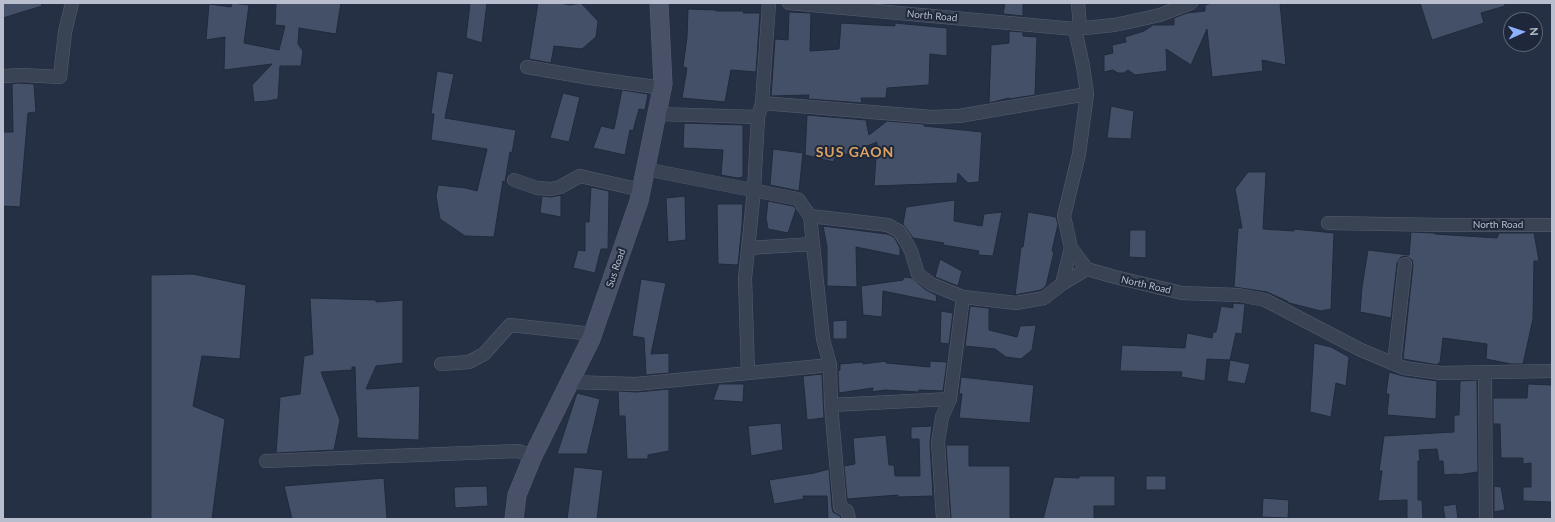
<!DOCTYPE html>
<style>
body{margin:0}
#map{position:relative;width:1555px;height:522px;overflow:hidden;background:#253045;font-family:Lato,sans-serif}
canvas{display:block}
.frame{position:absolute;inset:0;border:4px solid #b8bece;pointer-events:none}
.north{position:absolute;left:1503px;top:12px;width:40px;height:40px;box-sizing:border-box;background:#1f283a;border:1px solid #5c6475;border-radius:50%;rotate:87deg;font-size:11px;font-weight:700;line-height:16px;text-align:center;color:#b8bece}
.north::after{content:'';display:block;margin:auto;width:14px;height:18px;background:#8caffe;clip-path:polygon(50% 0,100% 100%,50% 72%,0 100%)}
</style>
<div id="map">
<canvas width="1555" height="522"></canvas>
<div class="frame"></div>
<div class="north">N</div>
</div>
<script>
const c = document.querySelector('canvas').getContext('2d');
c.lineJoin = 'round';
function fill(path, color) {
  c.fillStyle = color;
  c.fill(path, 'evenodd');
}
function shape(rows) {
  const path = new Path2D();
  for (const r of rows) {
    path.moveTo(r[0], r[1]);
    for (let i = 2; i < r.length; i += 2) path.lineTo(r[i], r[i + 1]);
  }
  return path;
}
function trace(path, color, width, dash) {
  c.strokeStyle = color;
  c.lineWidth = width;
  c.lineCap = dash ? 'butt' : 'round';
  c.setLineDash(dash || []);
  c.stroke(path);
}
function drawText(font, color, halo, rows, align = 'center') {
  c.font = font + ' Lato,sans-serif';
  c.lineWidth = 4;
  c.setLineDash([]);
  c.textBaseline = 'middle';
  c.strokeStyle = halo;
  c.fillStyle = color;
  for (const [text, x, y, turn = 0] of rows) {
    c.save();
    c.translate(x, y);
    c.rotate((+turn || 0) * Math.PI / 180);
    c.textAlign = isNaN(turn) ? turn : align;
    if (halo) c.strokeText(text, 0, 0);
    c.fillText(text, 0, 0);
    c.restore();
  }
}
const building = shape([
 [3,3,41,3,42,6,3,18,3,3],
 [232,3,249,5,244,43,279,50,285,26,275,25,276,3,341,3,336,34,299,28,298,44,303,51,301,66,280,66,278,99,268,101,254,102,252,85,272,64,224,70,225,37,206,40,209,4,231,7,232,3],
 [470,3,487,3,482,43,466,38,470,3],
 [538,3,560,3,570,5,581,3,598,21,596,37,582,49,554,46,551,63,529,59,538,3],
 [1005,3,1023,3,1023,16,1003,14,1005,3],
 [1212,3,1280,3,1286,65,1262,60,1263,71,1212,77,1207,29,1191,65,1166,49,1167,71,1135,75,1128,70,1124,73,1118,73,1113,70,1104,72,1104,55,1113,53,1112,45,1126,42,1125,37,1144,31,1153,25,1174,25,1174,18,1187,13,1205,11,1205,5,1212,3],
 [1420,3,1505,3,1505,6,1481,13,1484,23,1432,40,1420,3],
 [688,9,716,10,716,11,744,11,743,13,760,13,756,72,731,70,725,102,682,98,687,68,683,67,687,37,688,9],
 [789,12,811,13,810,51,839,49,841,23,895,26,895,23,947,28,947,56,930,54,929,85,887,88,886,98,861,98,862,103,808,99,809,95,771,96,775,39,788,40,789,12],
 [1009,31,1023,32,1023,36,1037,37,1035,95,1009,99,1009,98,989,103,991,45,1009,43,1009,31],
 [437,71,454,74,445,118,516,130,512,153,510,152,505,182,503,181,494,237,465,236,440,219,436,196,438,185,466,188,477,191,487,149,431,140,434,114,431,114,437,71],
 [16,83,34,84,36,112,28,113,20,207,3,206,3,132,13,132,12,84,16,83],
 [622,90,648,94,645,110,639,109,633,131,630,130,625,155,593,148,601,126,614,129,622,90],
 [563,93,580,97,569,142,550,138,563,93],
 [1111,106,1134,111,1131,139,1107,138,1111,106],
 [807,115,866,120,869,135,887,121,924,124,924,126,982,132,979,182,968,183,958,173,957,183,874,186,877,142,834,159,834,162,805,155,807,115],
 [684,123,743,125,743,177,737,178,721,175,723,150,683,148,684,123],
 [773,149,803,153,799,191,770,185,773,149],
 [1248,172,1266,172,1263,229,1294,231,1294,229,1334,233,1331,309,1321,311,1289,303,1287,301,1267,292,1234,287,1238,228,1242,228,1235,189,1248,172],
 [591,187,609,191,608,249,601,249,595,273,573,268,578,250,585,251,585,222,589,222,591,187],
 [561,195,561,217,540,213,542,196,551,197,561,195],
 [685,196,686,240,668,242,666,198,685,196],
 [955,200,954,221,982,226,984,214,1002,212,993,256,978,255,979,251,943,245,944,243,913,238,903,224,906,207,955,200],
 [768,201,793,206,796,209,788,233,768,229,766,218,768,201],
 [717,204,743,204,742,225,738,265,718,264,717,204],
 [1028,212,1056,217,1058,224,1052,251,1054,252,1046,286,1041,290,1015,295,1021,247,1023,247,1028,212],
 [823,226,887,234,894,237,898,244,900,248,900,256,856,247,857,287,827,286,827,247,823,226],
 [1130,230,1146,230,1146,258,1129,257,1130,230],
 [1411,232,1434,233,1435,234,1497,238,1499,233,1534,233,1539,261,1534,261,1533,319,1523,364,1511,364,1486,359,1487,344,1443,338,1440,363,1438,363,1438,365,1403,359,1413,265,1412,260,1406,256,1401,257,1397,263,1391,318,1360,312,1362,287,1368,250,1409,255,1411,232],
 [940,259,962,271,958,286,935,277,940,259],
 [193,274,246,285,240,359,202,356,193,406,225,419,212,519,151,519,151,275,193,274],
 [904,277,912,278,926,290,936,295,937,302,883,291,882,317,863,315,861,286,903,280,904,277],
 [641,279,666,283,651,354,669,353,669,373,646,375,644,338,632,336,641,279],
 [310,298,376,300,376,302,403,300,403,363,376,366,366,389,420,386,419,440,357,438,355,367,352,367,352,370,321,372,340,420,334,450,276,453,280,397,300,394,304,356,313,354,310,298],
 [1233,303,1245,304,1242,334,1236,333,1230,360,1207,359,1205,381,1181,377,1182,372,1120,371,1122,345,1185,348,1187,333,1212,338,1213,332,1216,332,1221,306,1233,308,1233,303],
 [970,306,989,308,989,330,1017,337,1020,326,1036,325,1032,350,1021,359,1006,357,995,349,965,346,970,306],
 [941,311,953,313,949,344,940,343,941,311],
 [847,320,847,339,833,339,833,321,847,320],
 [1314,343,1331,347,1349,357,1346,386,1336,383,1331,417,1310,412,1314,343],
 [1230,360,1250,364,1245,384,1227,381,1230,360],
 [886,361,886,363,930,367,930,361,947,362,943,391,919,390,919,392,885,390,872,392,873,388,839,393,838,371,840,370,840,364,863,362,863,364,886,361],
 [1389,372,1403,376,1437,381,1436,419,1387,415,1389,394,1386,394,1389,372],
 [822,374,824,418,807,420,803,376,822,374],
 [961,377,1034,385,1030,423,959,418,962,394,959,394,961,377],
 [1477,380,1478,472,1457,475,1457,474,1444,475,1443,461,1439,461,1437,449,1419,450,1420,461,1418,461,1418,500,1422,500,1423,519,1407,519,1407,500,1378,501,1382,471,1379,471,1384,436,1454,432,1454,415,1459,415,1460,381,1477,380],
 [719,384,744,384,743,402,713,400,719,384],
 [1528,384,1552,385,1552,502,1523,501,1523,487,1531,487,1531,463,1523,464,1523,458,1501,458,1500,424,1493,424,1493,398,1527,398,1528,384],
 [669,389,669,451,648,455,648,459,627,459,625,416,619,416,618,391,637,392,669,389],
 [577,393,600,399,587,454,557,454,577,393],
 [781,423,783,450,751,456,748,426,781,423],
 [932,426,930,443,933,496,898,497,898,495,847,499,844,466,855,464,853,438,886,435,889,465,894,465,895,476,920,476,919,439,911,439,911,427,932,426],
 [946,445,969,445,969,466,1010,466,1010,519,951,519,946,445],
 [574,467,603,470,597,519,567,519,574,467],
 [829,469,832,508,833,512,840,516,841,519,828,519,827,496,803,496,804,499,774,504,769,480,814,473,829,469],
 [1079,476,1115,476,1115,506,1094,506,1094,519,1043,519,1054,477,1079,478,1079,476],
 [1146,476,1166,476,1166,490,1146,490,1146,476],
 [384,478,387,519,292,519,284,486,384,478],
 [487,486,488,506,455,508,454,487,487,486],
 [1494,486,1501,487,1505,510,1494,512,1494,486],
 [1263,498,1289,500,1288,518,1262,517,1263,498],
 [1456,504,1458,519,1445,519,1443,506,1456,504]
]);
fill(building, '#445067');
trace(building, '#212a3c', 1);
const street = shape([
 [789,3,1075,29,1114,25,1133,21,1160,15,1191,3],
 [1078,3,1080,28],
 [1075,29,1083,66,1087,94,1079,154,1064,216,1071,248,1087,269,1115,277,1182,293,1239,295,1265,300,1361,350,1404,368,1440,373,1552,371],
 [527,67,590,78,663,88],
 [3,76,22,75,60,77,65,32,72,3],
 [762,103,932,117,959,116,1087,94],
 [657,114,758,117,762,103,769,3],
 [645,169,798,199,810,216,823,339,830,365],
 [514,180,537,188,551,189,560,187,580,176,641,190],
 [810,216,888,225,893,228,899,231,905,240,911,251,918,274,931,284,963,297],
 [1328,223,1445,225,1552,225],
 [748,248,813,244],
 [1062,284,1071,248],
 [441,364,469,362,484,354,510,325,593,334],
 [1394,364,1405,264],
 [748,373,745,278,754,190,758,117],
 [1485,373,1486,519],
 [569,382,636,384,830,365,831,405,950,399,963,297,1016,303,1044,298,1062,284,1087,269],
 [831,405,840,507,847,511,849,519],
 [266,461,518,451,533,456],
 [943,519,938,442,942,417,950,399]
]);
const secondary = shape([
 [514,519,517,495,533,456,591,339,639,201,663,84,659,3]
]);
trace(street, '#565e6f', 14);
trace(secondary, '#565e6f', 19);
trace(street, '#3a4354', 13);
trace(secondary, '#485168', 18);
drawText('10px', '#b8bece', '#1f283a', [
 ["North Road",932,16,5],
 ["North Road",1498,225],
 ["Sus Road",616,268,-71],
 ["North Road",1146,285,13]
]);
c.letterSpacing = '1px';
drawText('bold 14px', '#dda263', '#1f283a', [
 ["SUS GAON",855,152]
]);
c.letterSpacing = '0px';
</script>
